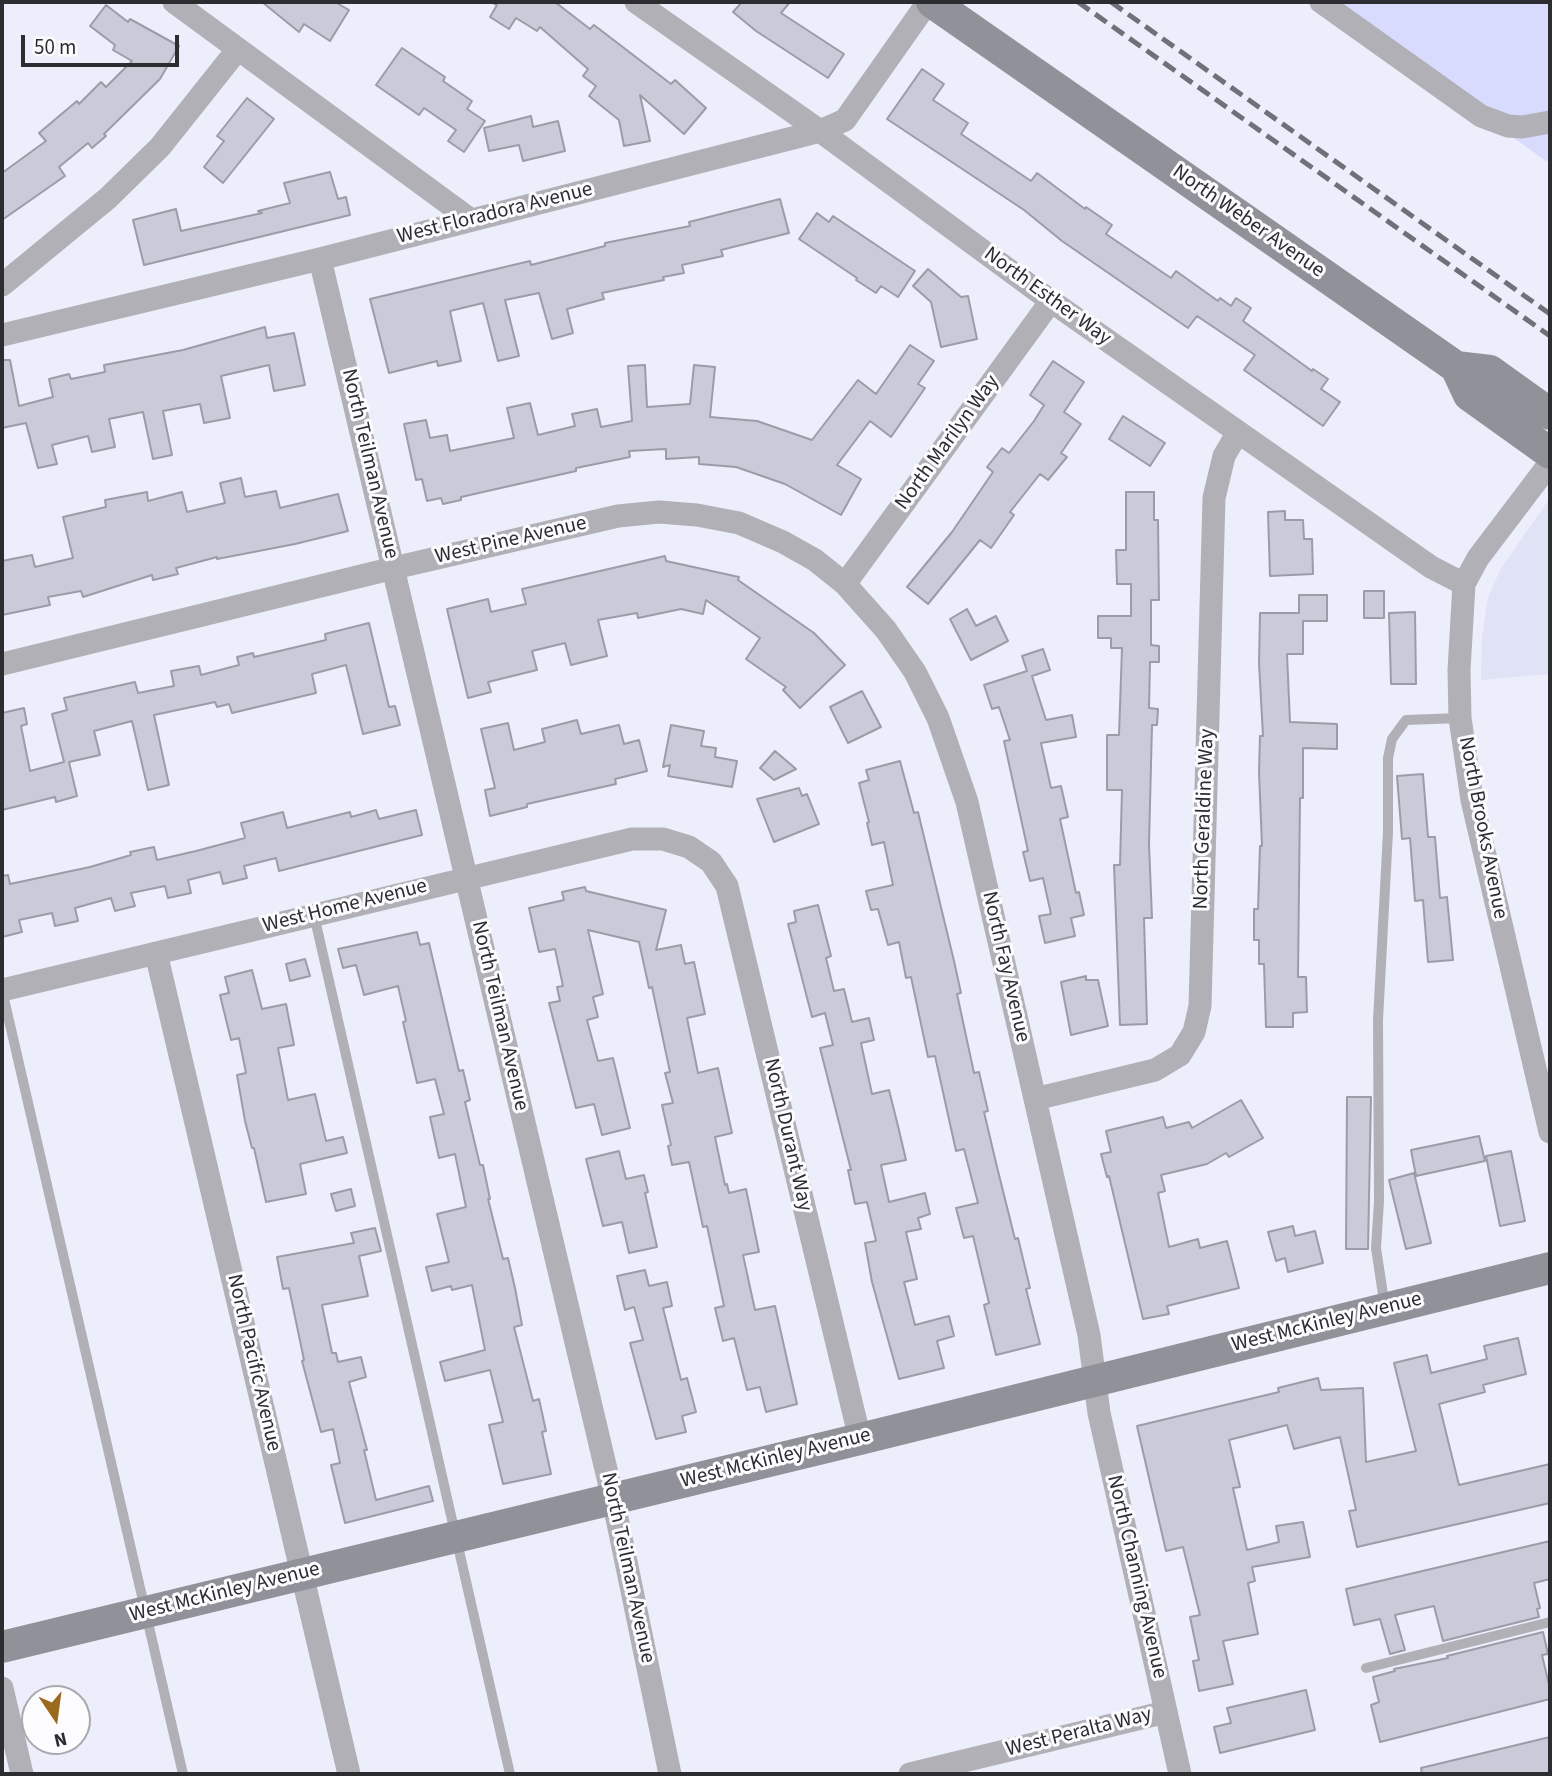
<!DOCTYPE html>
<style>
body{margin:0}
#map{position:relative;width:1552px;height:1776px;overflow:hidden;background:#edeefb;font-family:"Source Sans 3",sans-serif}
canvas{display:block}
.frame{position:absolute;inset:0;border:4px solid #2c2d31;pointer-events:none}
.north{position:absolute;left:21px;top:1685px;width:70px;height:70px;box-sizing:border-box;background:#fcfcff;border:2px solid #a9a9ad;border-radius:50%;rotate:167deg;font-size:19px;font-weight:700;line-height:28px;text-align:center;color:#2c2d31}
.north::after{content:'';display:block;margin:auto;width:24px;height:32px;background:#9c6a1e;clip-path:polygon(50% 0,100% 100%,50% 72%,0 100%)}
.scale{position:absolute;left:21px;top:35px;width:158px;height:32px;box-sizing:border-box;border:4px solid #2c2d31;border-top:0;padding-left:9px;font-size:21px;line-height:24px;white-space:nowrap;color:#2c2d31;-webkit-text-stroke:5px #fcfcff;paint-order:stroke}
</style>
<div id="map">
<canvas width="1552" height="1776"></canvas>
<div class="frame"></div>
<div class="north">N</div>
<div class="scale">50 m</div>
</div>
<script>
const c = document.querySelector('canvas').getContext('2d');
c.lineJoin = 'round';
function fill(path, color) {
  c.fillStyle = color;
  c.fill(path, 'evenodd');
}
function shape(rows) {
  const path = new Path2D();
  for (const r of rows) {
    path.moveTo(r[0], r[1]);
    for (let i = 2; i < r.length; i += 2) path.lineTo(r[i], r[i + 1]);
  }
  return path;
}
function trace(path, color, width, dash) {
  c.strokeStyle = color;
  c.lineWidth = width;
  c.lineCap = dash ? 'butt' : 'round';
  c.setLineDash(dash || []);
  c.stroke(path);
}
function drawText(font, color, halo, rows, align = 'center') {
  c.font = font + ' "Source Sans 3",sans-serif';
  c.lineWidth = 6;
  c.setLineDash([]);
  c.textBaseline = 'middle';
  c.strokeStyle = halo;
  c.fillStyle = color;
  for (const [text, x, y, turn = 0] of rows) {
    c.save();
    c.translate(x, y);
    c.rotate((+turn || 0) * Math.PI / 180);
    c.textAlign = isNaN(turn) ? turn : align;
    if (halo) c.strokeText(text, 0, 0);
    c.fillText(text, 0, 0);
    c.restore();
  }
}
fill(shape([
 [1550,498,1550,674,1481,680,1482,636,1488,598,1500,570]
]), '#e0e2f6');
fill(shape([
 [1323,2,1550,2,1550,160,1546,161]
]), '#d8dbfd');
const building = shape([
 [262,2,335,2,349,10,330,41,304,24,299,32,262,2],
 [491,2,555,2,590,29,594,25,671,84,675,80,706,108,684,134,640,95,650,141,624,146,619,120,589,96,596,86,583,76,588,69,540,27,537,31,516,18,509,29,490,17,497,5,491,2],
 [742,2,790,2,781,13,844,54,828,78,756,31,733,12,742,2],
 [106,5,128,22,130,19,179,46,160,79,104,134,106,136,92,148,88,143,59,167,65,176,2,220,2,173,46,141,39,133,77,101,79,104,101,82,106,87,132,61,113,50,115,45,90,26,106,5],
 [402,48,445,77,443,81,472,101,467,109,485,121,464,152,448,141,456,130,424,108,419,115,376,85,402,48],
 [922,69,944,84,933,100,968,123,961,134,1031,181,1037,173,1085,209,1086,207,1112,225,1106,234,1171,278,1176,271,1218,301,1220,298,1231,306,1236,298,1251,308,1243,321,1312,371,1313,369,1328,379,1321,389,1340,402,1323,426,1244,370,1255,355,1197,316,1188,328,1062,241,1024,210,887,119,922,69],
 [247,98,274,119,223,183,204,167,224,141,217,136,247,98],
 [531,116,533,127,558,121,565,151,523,161,519,145,489,151,484,128,531,116],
 [330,172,338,199,346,197,350,215,144,265,133,220,176,209,181,231,262,213,258,211,290,203,284,183,330,172],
 [780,199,789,233,721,250,723,256,682,265,684,273,663,277,664,280,602,293,604,299,567,309,573,333,552,339,539,293,505,300,519,356,498,361,483,303,450,311,461,361,438,366,437,361,389,373,370,299,530,261,531,265,605,246,605,243,690,226,689,222,780,199],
 [817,213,829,222,833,216,915,271,898,297,881,286,876,293,856,280,857,278,799,239,817,213],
 [928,269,961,297,968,296,977,339,941,347,931,302,913,286,928,269],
 [265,327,267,338,294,333,305,385,274,391,269,365,221,376,230,418,204,423,200,404,163,411,172,455,153,459,143,412,109,419,115,447,92,452,88,436,52,445,57,464,38,468,26,423,2,428,2,360,10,360,19,406,53,397,49,379,69,374,71,379,105,372,104,365,183,350,265,327],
 [910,345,934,361,918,384,925,388,891,437,870,421,837,465,861,479,841,515,785,484,736,467,699,464,699,457,666,459,666,449,629,451,630,457,576,468,576,471,461,497,461,500,443,504,441,498,427,501,422,479,416,480,404,424,426,420,430,438,447,435,450,451,514,438,507,408,530,403,538,435,575,426,572,414,597,409,601,427,632,421,628,366,645,365,647,407,690,404,694,365,715,367,710,417,757,421,812,440,858,380,876,394,910,345],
 [1053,361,1084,382,1064,412,1081,424,1061,453,1067,457,1048,480,1040,474,1010,512,1014,515,991,548,980,540,928,604,907,587,952,532,993,472,987,467,1002,448,1009,453,1034,421,1044,405,1030,395,1053,361],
 [1123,416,1165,443,1150,466,1109,439,1123,416],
 [241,478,245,497,276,491,280,508,338,494,348,531,295,544,217,559,217,557,176,568,178,574,153,580,152,575,83,597,81,591,48,597,50,605,2,615,2,561,32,555,35,567,73,558,63,517,106,507,105,500,147,492,148,501,182,492,187,512,225,503,220,483,241,478],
 [1126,492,1154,492,1154,520,1158,520,1159,600,1151,600,1151,645,1159,646,1159,662,1150,662,1149,708,1158,709,1157,725,1152,725,1149,844,1152,918,1144,918,1147,1024,1120,1025,1114,865,1120,865,1122,790,1107,790,1107,735,1119,735,1122,648,1111,648,1111,638,1098,638,1098,616,1131,616,1131,584,1117,584,1116,550,1126,550,1126,492],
 [1285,511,1285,520,1303,520,1304,539,1312,539,1313,574,1270,576,1268,512,1285,511],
 [665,556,666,561,739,577,738,580,814,633,845,665,800,708,783,690,786,687,746,659,760,638,706,600,703,614,681,609,638,618,637,613,598,620,607,656,571,665,565,643,532,651,537,670,488,682,491,692,468,698,447,609,488,599,491,612,526,604,522,589,665,556],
 [1364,591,1384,591,1384,618,1364,618,1364,591],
 [1299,595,1327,595,1327,621,1303,621,1303,654,1287,654,1290,722,1337,724,1337,749,1303,748,1303,798,1300,798,1298,977,1306,977,1307,1012,1293,1013,1293,1027,1266,1027,1264,964,1259,964,1259,940,1254,940,1254,909,1258,909,1260,846,1262,846,1259,772,1260,736,1263,736,1259,663,1260,613,1299,613,1299,595],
 [967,609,976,626,996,616,1008,641,971,660,950,619,967,609],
 [1415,612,1416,684,1391,684,1389,613,1415,612],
 [369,623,389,707,395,706,400,725,363,734,346,665,312,674,316,693,232,713,229,704,217,707,215,702,154,715,169,785,148,790,132,721,94,731,100,755,69,762,77,796,56,802,55,797,2,810,2,713,24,708,27,724,21,726,30,771,64,762,52,714,67,710,64,698,135,682,138,693,174,686,171,671,199,666,201,675,239,665,237,657,253,653,254,657,326,640,325,634,369,623],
 [1043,649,1050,670,1032,676,1046,720,1072,715,1076,737,1041,743,1051,788,1061,786,1068,817,1060,819,1076,893,1079,892,1084,915,1071,918,1075,936,1045,943,1039,916,1051,914,1043,878,1030,881,1023,852,1028,851,1004,741,1010,740,999,707,992,709,984,685,1027,671,1022,656,1043,649],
 [862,691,881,727,848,743,830,707,862,691],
 [577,720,581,734,619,725,624,744,639,740,647,771,615,779,616,784,527,804,527,807,490,816,485,790,495,788,481,729,508,723,514,750,545,742,542,729,577,720],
 [671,725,704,731,701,746,716,748,715,757,737,761,732,787,668,776,670,765,663,767,671,725],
 [775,751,796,769,774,780,760,768,775,751],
 [900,761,914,813,918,812,954,961,961,993,957,994,974,1073,979,1072,988,1111,984,1112,997,1167,1015,1239,1018,1238,1030,1288,1026,1289,1040,1344,996,1355,984,1305,989,1303,973,1236,964,1238,956,1208,978,1203,964,1149,956,1151,935,1056,928,1057,911,977,906,978,899,942,888,945,878,909,871,910,866,891,893,885,884,842,872,845,867,823,869,822,859,783,869,780,866,770,900,761],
 [1423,774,1428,837,1435,837,1440,898,1447,897,1453,960,1428,962,1423,900,1415,901,1410,838,1402,839,1397,776,1423,774],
 [799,788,802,796,807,794,819,824,774,842,757,799,799,788],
 [376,810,379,819,416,810,422,835,279,871,276,858,244,866,247,878,223,884,220,872,188,880,191,893,168,898,165,886,131,893,135,906,115,911,111,898,75,908,78,921,55,926,52,913,19,920,22,932,2,937,2,876,8,875,10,884,90,867,131,855,130,852,154,847,157,860,196,851,245,838,241,823,283,812,287,828,350,812,351,817,376,810],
 [585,887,586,891,666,910,656,950,681,945,685,964,694,962,705,1014,687,1018,698,1073,718,1068,732,1133,715,1137,725,1185,727,1184,729,1193,746,1189,759,1252,743,1255,755,1310,775,1306,797,1404,766,1412,760,1387,747,1390,734,1338,723,1341,715,1308,724,1306,707,1226,703,1227,689,1162,672,1165,668,1146,671,1145,662,1105,673,1103,665,1073,670,1072,652,987,649,988,639,942,588,930,603,994,593,997,598,1017,587,1020,598,1061,613,1058,630,1128,602,1135,594,1104,576,1108,549,1003,560,1001,557,987,563,986,555,949,539,952,529,908,564,900,562,892,585,887],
 [818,905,831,956,826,958,834,991,844,989,852,1022,869,1018,874,1040,861,1043,872,1094,889,1090,898,1126,906,1160,881,1165,889,1202,925,1193,930,1214,918,1218,921,1229,906,1232,917,1279,904,1282,915,1325,949,1316,954,1336,937,1341,944,1368,899,1379,872,1282,865,1243,876,1241,867,1202,855,1204,848,1170,851,1170,820,1048,833,1045,825,1013,812,1017,788,924,796,922,794,911,818,905],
 [417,932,420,945,429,943,459,1071,463,1070,470,1100,465,1102,480,1165,483,1165,490,1199,488,1199,503,1259,508,1258,515,1288,522,1325,514,1327,533,1401,539,1399,546,1431,542,1432,551,1474,503,1484,489,1425,503,1422,490,1370,445,1381,440,1362,485,1350,472,1285,452,1290,451,1286,432,1291,426,1267,449,1262,437,1214,466,1207,455,1154,439,1158,430,1117,444,1114,435,1079,417,1083,403,1022,406,1021,398,986,364,995,356,965,343,968,338,949,417,932],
 [305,959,310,976,290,981,286,964,305,959],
 [252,970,262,1009,286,1004,294,1045,278,1048,288,1100,315,1094,326,1141,343,1137,347,1153,300,1164,306,1194,266,1202,254,1148,252,1148,245,1121,237,1075,246,1073,239,1038,231,1040,220,995,229,993,225,977,252,970],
 [1086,976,1086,980,1098,980,1108,1026,1071,1035,1061,982,1086,976],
 [1347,1097,1371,1097,1368,1249,1346,1249,1347,1097],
 [1241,1100,1263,1138,1229,1157,1226,1153,1207,1164,1161,1175,1165,1191,1158,1193,1169,1247,1198,1239,1200,1248,1227,1241,1239,1288,1167,1306,1169,1314,1143,1319,1109,1176,1107,1177,1101,1154,1111,1152,1106,1131,1163,1117,1166,1128,1189,1122,1192,1128,1241,1100],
 [1479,1136,1485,1161,1416,1176,1411,1150,1479,1136],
 [619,1151,626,1179,644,1175,648,1192,645,1193,657,1247,629,1253,622,1222,603,1226,586,1159,619,1151],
 [1511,1151,1525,1221,1500,1226,1486,1156,1511,1151],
 [1414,1173,1431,1243,1406,1249,1389,1180,1414,1173],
 [351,1189,355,1206,336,1211,331,1194,351,1189],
 [1293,1226,1295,1236,1315,1231,1323,1263,1288,1272,1285,1258,1276,1261,1268,1232,1293,1226],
 [375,1228,381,1251,359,1256,368,1296,322,1305,332,1353,336,1353,338,1362,361,1357,366,1377,349,1382,367,1450,364,1450,376,1500,429,1486,433,1501,345,1523,331,1465,340,1463,333,1429,321,1432,302,1361,304,1360,289,1288,283,1289,277,1257,354,1243,351,1233,375,1228],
 [645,1270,649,1286,667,1282,672,1306,663,1308,681,1380,687,1378,696,1412,682,1416,686,1432,656,1439,630,1343,643,1340,634,1307,625,1310,617,1276,645,1270],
 [1518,1338,1526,1374,1483,1385,1485,1392,1439,1404,1459,1485,1550,1464,1550,1503,1357,1547,1349,1511,1356,1510,1340,1437,1294,1449,1287,1425,1229,1440,1240,1487,1233,1488,1247,1550,1279,1542,1276,1526,1303,1522,1310,1557,1252,1567,1255,1581,1248,1583,1258,1634,1223,1641,1233,1684,1199,1691,1193,1661,1199,1660,1190,1617,1200,1615,1183,1547,1166,1551,1137,1426,1279,1392,1278,1388,1318,1378,1321,1390,1363,1388,1366,1462,1416,1451,1394,1363,1427,1355,1431,1373,1487,1359,1484,1346,1518,1338],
 [1550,1541,1550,1579,1534,1583,1540,1608,1537,1609,1539,1617,1443,1641,1434,1606,1395,1615,1405,1650,1390,1654,1380,1619,1354,1625,1346,1589,1550,1541],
 [1543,1632,1548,1654,1542,1655,1550,1689,1550,1699,1380,1742,1371,1705,1379,1702,1373,1677,1395,1671,1394,1669,1448,1658,1447,1656,1543,1632],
 [1306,1690,1315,1730,1220,1753,1214,1727,1231,1723,1227,1708,1306,1690],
 [1550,1737,1550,1774,1422,1774,1421,1768,1550,1737]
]);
fill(building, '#cacbd8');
trace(building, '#9b9ca8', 2);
trace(shape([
 [314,915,510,1774],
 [2,990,183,1774],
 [1385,1308,1376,1248,1379,1201,1378,1020,1388,832,1388,758,1392,739,1406,720,1460,718],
 [1366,1668,1550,1622]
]), '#b0b0b6', 10);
trace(shape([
 [174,2,471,220],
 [636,2,820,131,1051,301,1431,567,1464,584],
 [1321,2,1481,116,1508,126,1522,127,1550,122],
 [320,259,613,1499,670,1774],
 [2,285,108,198,160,147,238,49],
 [2,335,320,259,820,131,845,120,928,2],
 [1550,463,1478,558,1464,584,1459,670,1460,718,1472,800,1550,1132],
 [845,584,1051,301],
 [2,664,394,568,618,516,659,512,697,515,739,523,783,542,815,560,845,584,886,630,915,672,938,718,967,802,1089,1335,1099,1413,1180,1774],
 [156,953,349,1774],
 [2,990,632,839,663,839,689,847,711,862,727,886,860,1439],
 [1035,1099,1155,1070,1180,1055,1194,1032,1200,1006,1214,498,1224,456,1238,432],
 [2,1688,22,1774],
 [910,1774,1166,1712]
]), '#b0b0b6', 23);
trace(shape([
 [932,2,1456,367,1469,395,1550,453],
 [1456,367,1490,371,1550,414],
 [2,1647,860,1439,1550,1268]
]), '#91919a', 32);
trace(shape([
 [1078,2,1550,336],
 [1111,2,1550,314]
]), '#707178', 5, [14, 7]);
drawText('21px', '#2c2d31', '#fcfcff', [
 ["West Floradora Avenue",495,214,-14],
 ["North Weber Avenue",1248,222,35],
 ["North Esther Way",1047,297,36],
 ["North Marilyn Way",948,443,-54],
 ["North Teilman Avenue",369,464,77],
 ["West Pine Avenue",511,541,-13],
 ["North Geraldine Way",1205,819,-88],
 ["North Brooks Avenue",1482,828,79],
 ["West Home Avenue",345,907,-14],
 ["North Fay Avenue",1005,967,77],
 ["North Teilman Avenue",499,1016,77],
 ["North Durant Way",787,1135,77],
 ["West McKinley Avenue",1327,1323,-14],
 ["North Pacific Avenue",253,1363,77],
 ["West McKinley Avenue",776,1459,-14],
 ["North Teilman Avenue",627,1568,78],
 ["North Channing Avenue",1136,1577,77],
 ["West McKinley Avenue",225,1593,-14],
 ["West Peralta Way",1079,1733,-14]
]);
</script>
